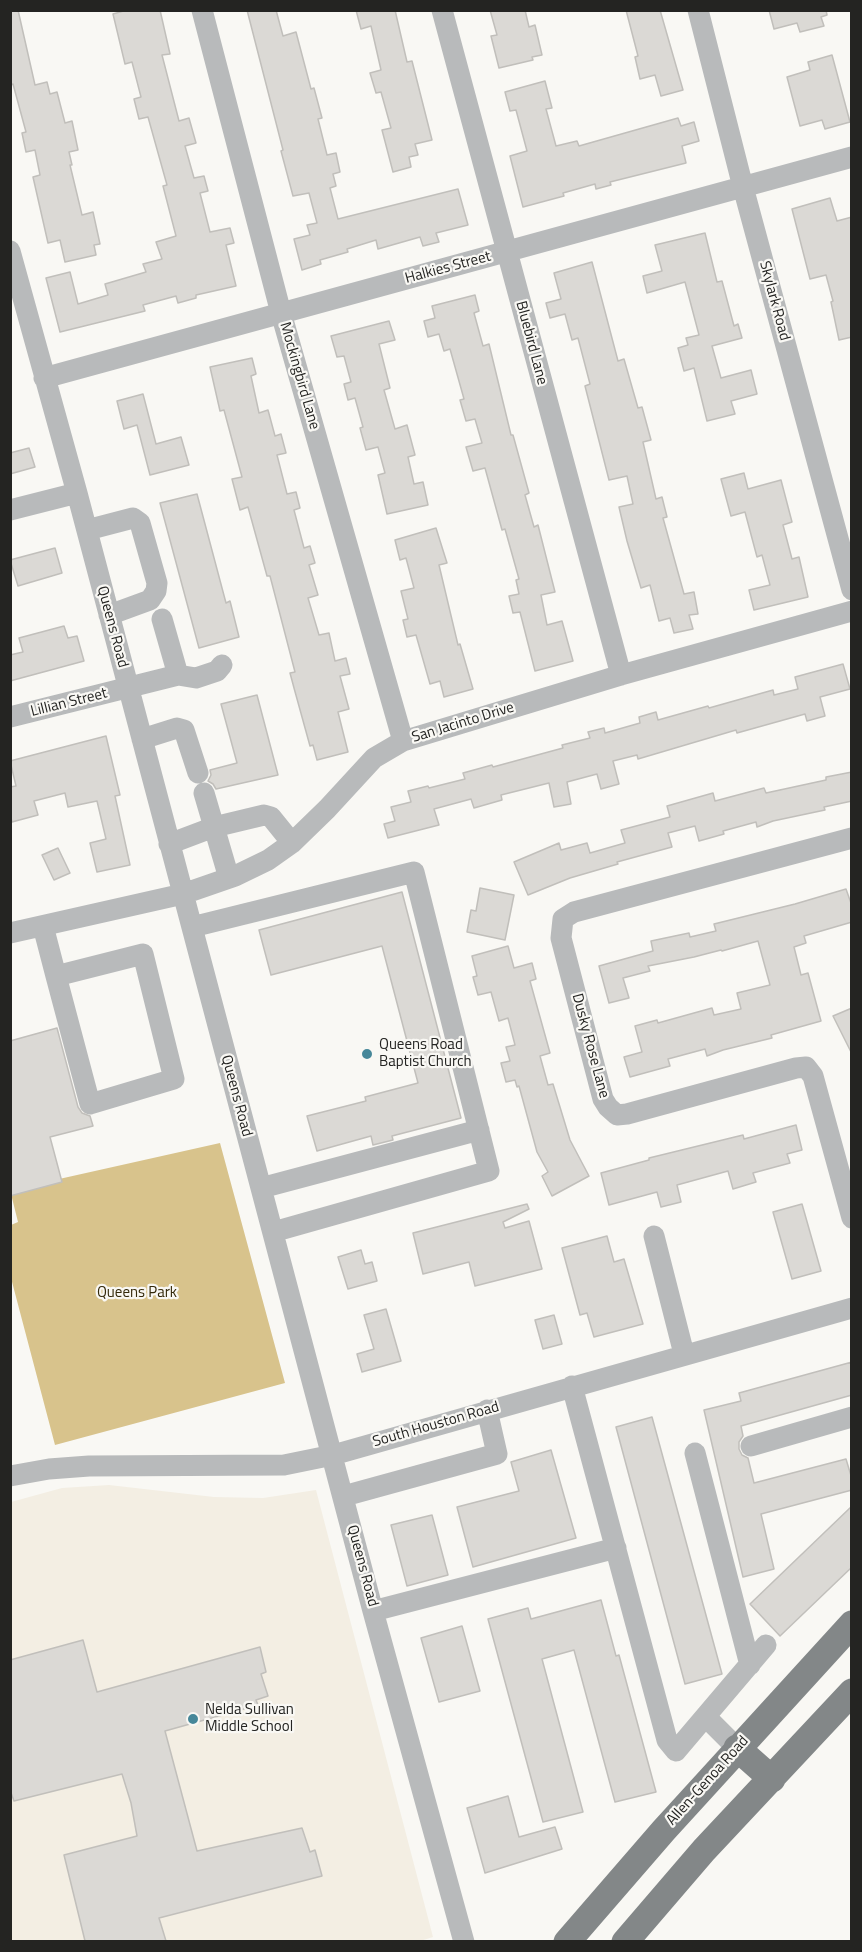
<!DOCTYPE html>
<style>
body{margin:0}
#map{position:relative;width:862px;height:1952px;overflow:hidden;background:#f9f8f4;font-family:"Titillium Web",sans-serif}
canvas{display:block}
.frame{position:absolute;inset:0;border:12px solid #242422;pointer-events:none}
</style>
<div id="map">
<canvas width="862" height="1952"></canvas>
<div class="frame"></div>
</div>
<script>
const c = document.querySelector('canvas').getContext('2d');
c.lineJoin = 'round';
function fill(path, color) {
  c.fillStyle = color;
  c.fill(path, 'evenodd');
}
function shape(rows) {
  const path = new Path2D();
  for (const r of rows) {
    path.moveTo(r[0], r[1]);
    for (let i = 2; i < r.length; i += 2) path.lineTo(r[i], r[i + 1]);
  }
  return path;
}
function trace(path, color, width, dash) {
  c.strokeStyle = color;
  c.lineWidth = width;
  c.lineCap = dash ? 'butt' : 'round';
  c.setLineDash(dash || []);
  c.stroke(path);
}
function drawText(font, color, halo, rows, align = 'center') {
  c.font = font + ' "Titillium Web",sans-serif';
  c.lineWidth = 4.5;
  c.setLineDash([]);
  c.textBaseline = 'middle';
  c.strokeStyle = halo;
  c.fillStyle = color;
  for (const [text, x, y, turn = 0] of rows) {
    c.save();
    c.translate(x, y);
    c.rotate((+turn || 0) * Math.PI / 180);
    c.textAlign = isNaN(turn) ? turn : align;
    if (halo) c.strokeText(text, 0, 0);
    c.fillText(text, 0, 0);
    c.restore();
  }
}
fill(shape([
 [109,1485,214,1497,263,1498,316,1490,433,1937,417,1942,11,1942,11,1502,62,1488]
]), '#f3eee3');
fill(shape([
 [220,1143,285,1383,55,1445,11,1278,11,1225,18,1222,10,1190]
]), '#d8c38c');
const building = shape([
 [10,10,18,10,35,85,47,82,50,94,57,92,65,123,72,121,78,150,69,152,72,165,70,165,82,215,93,212,100,244,94,245,96,255,65,262,60,240,48,243,33,177,40,175,35,150,26,152,22,133,26,132,13,84,10,85,10,10],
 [127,10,160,10,170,54,162,55,179,121,189,118,196,143,185,146,194,178,204,176,208,191,200,193,210,232,230,228,234,243,226,245,236,286,196,295,196,298,178,303,176,296,143,305,145,311,60,332,46,278,70,272,78,304,108,295,105,284,146,272,143,264,162,259,156,242,176,236,163,186,167,185,148,117,139,119,134,99,141,97,132,62,125,64,113,14,127,10],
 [247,10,276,10,283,36,296,32,311,89,314,88,322,118,318,119,327,155,336,153,340,172,333,174,336,186,330,188,338,219,458,189,468,225,436,233,439,242,423,246,420,237,378,249,376,240,347,249,348,252,320,260,321,264,302,270,294,239,310,235,307,225,317,223,309,193,293,196,281,151,283,150,247,10],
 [356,10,395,10,407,62,412,61,432,140,415,144,418,155,409,157,411,167,393,172,382,130,391,128,381,92,376,93,370,73,381,70,371,26,361,29,356,10],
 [490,10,525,10,529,27,535,25,542,55,532,57,533,60,499,68,491,36,497,35,490,10],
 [626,10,660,10,683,90,661,96,655,75,640,79,635,57,638,56,626,10],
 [769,10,826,10,827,15,821,17,824,26,800,32,797,23,774,29,769,10],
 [832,55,850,122,825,129,822,120,800,126,787,77,810,70,808,62,832,55],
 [545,81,552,108,546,109,556,146,577,141,579,146,678,118,681,126,694,122,699,141,682,146,686,163,610,182,611,185,596,189,595,184,563,193,564,196,523,207,510,156,527,151,516,110,510,111,505,92,545,81],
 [830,198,837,221,852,217,852,337,839,340,831,302,833,301,826,275,810,279,792,209,830,198],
 [705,233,717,282,722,281,734,326,738,324,742,338,712,346,721,378,751,370,757,394,731,401,735,414,707,421,694,368,684,371,678,348,688,345,686,338,699,335,685,282,647,293,643,276,662,271,655,245,705,233],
 [592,262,618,361,624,359,638,408,642,407,651,440,643,442,656,499,662,497,667,517,663,518,684,594,694,592,698,614,689,615,693,629,674,633,670,618,659,621,650,585,641,588,627,541,619,507,633,504,627,476,609,480,585,386,590,384,578,338,572,340,565,314,550,318,546,303,561,299,554,273,592,262],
 [475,295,479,311,474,313,483,346,489,344,511,435,513,435,529,493,525,495,534,527,538,525,555,592,541,595,547,625,562,621,573,661,535,671,520,612,513,613,509,596,519,594,516,580,519,579,505,529,502,530,485,468,473,471,466,447,482,443,475,419,466,421,460,400,464,399,450,349,444,351,439,334,428,337,424,321,435,318,432,306,475,295],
 [389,321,395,340,379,344,390,388,384,390,395,429,407,425,415,455,408,457,414,484,423,482,428,505,387,514,378,475,385,473,378,447,366,450,360,428,363,427,355,398,348,400,344,384,351,382,344,356,337,357,331,336,389,321],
 [252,358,256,374,251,376,259,413,268,410,275,436,281,434,286,453,277,455,287,494,296,492,300,508,294,510,304,548,310,546,315,563,309,565,318,595,308,598,319,635,329,633,335,661,346,658,350,674,340,676,349,709,338,712,348,752,317,760,313,745,310,746,294,688,290,673,295,672,270,576,267,576,248,507,240,510,232,479,242,477,224,410,220,411,210,367,252,358],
 [143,394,156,444,181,437,189,465,150,475,137,425,124,429,117,401,143,394],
 [29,448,35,467,10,474,10,453,29,448],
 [744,473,748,489,781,480,792,522,783,525,792,559,799,557,808,597,754,610,749,590,770,585,762,555,757,557,745,512,731,516,721,479,744,473],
 [197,494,226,603,230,601,239,637,199,648,160,503,197,494],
 [436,528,447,563,439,565,458,645,460,644,473,689,444,697,440,681,430,684,416,635,407,637,403,620,408,619,401,591,414,588,406,558,400,560,395,540,436,528],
 [55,548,62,573,18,586,10,560,55,548],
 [64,626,68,638,77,636,84,661,10,681,10,655,23,652,19,638,64,626],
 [843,664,850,689,820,697,825,716,807,721,805,714,737,733,736,730,638,759,637,755,613,761,619,784,601,789,597,774,567,782,571,804,554,807,549,783,501,795,502,800,474,808,471,799,434,809,439,825,388,838,384,824,395,821,391,807,411,802,408,791,428,786,429,788,465,779,463,773,492,765,493,767,563,748,562,745,590,738,588,732,604,728,605,733,640,723,639,717,656,712,658,720,708,706,709,708,773,690,774,695,798,689,795,677,843,664],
 [257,695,278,775,216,789,213,784,208,781,211,775,210,770,237,763,221,704,257,695],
 [106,736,120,795,115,796,130,865,97,872,90,843,106,839,97,801,68,807,65,793,34,801,38,815,12,822,10,814,10,787,16,786,10,761,106,736],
 [852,772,852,801,824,807,825,810,773,821,757,827,756,822,723,831,724,834,699,841,695,826,668,833,672,847,617,862,618,864,570,878,528,895,514,862,559,843,561,850,587,843,590,853,625,843,621,830,670,817,667,806,713,793,715,801,764,788,766,793,826,780,826,777,852,772],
 [58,848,70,873,54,880,42,855,58,848],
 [480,888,514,895,505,940,467,932,471,910,476,911,480,888],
 [846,889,852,906,852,922,804,936,806,943,794,947,801,975,808,973,821,1021,771,1035,772,1038,723,1050,707,1056,705,1049,668,1059,670,1066,630,1077,624,1057,642,1052,635,1026,657,1020,658,1023,712,1008,714,1015,741,1009,737,993,770,985,758,941,722,951,721,950,694,957,648,966,650,971,623,978,629,998,609,1003,599,966,653,951,651,941,689,933,690,937,716,931,714,924,795,904,846,889],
 [402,892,461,1118,392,1136,393,1140,373,1145,371,1136,317,1151,307,1116,366,1101,365,1097,418,1083,382,946,271,975,259,930,402,892],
 [508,946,514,968,532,963,536,979,530,981,550,1053,540,1056,548,1085,553,1084,570,1140,589,1176,552,1196,542,1176,548,1172,537,1152,519,1086,517,1087,515,1080,506,1082,501,1063,510,1061,506,1047,515,1045,508,1018,499,1021,491,992,478,995,473,977,477,976,472,956,508,946],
 [852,1008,852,1054,833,1016,852,1008],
 [57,1028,78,1107,82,1113,90,1116,93,1126,50,1137,62,1182,10,1196,10,1041,57,1028],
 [796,1125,802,1150,787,1154,790,1163,753,1173,756,1182,733,1189,728,1171,677,1185,681,1202,661,1207,657,1192,609,1205,601,1173,649,1160,649,1158,743,1135,744,1139,796,1125],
 [527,1204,529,1209,503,1222,505,1228,529,1221,542,1269,475,1286,469,1262,423,1274,413,1233,527,1204],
 [802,1204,821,1271,792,1279,773,1212,802,1204],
 [607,1236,614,1262,624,1259,643,1324,594,1337,587,1313,580,1315,562,1248,607,1236],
 [361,1250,365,1264,372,1262,377,1281,348,1289,338,1257,361,1250],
 [386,1309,401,1361,362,1372,357,1354,374,1349,364,1315,386,1309],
 [554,1315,562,1344,543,1349,535,1320,554,1315],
 [852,1362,852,1395,741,1426,743,1436,739,1442,739,1449,742,1455,748,1458,754,1483,846,1459,852,1479,852,1490,761,1514,774,1569,743,1577,704,1410,741,1401,739,1393,852,1362],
 [652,1417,722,1674,685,1684,616,1427,652,1417],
 [551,1450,576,1538,473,1567,457,1507,519,1491,511,1462,551,1450],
 [852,1506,852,1567,780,1636,750,1604,852,1506],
 [432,1515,448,1575,407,1586,391,1525,432,1515],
 [601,1600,616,1656,619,1655,656,1792,615,1802,574,1650,542,1659,583,1812,543,1822,488,1619,528,1608,531,1619,601,1600],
 [462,1626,480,1691,439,1702,421,1638,462,1626],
 [83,1640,97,1692,260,1647,266,1672,261,1674,268,1696,256,1700,258,1705,165,1731,197,1851,302,1828,310,1852,315,1850,322,1876,159,1918,166,1941,85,1941,64,1855,137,1836,131,1803,122,1774,14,1801,10,1790,10,1660,83,1640],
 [508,1796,519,1837,555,1827,562,1849,485,1873,467,1808,508,1796]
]);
fill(building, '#dbd9d5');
trace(building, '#c1bfbb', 1.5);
trace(shape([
 [202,10,281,313,403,741],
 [442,10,621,675],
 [698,10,743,187,852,590],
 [10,251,77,493,373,1611,464,1942],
 [44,378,852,157],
 [10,510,77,493],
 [87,530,133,518,140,523,157,583,156,591,150,600,109,615],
 [162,619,178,675],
 [10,717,178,675,196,678,217,671,222,665],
 [142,739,177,728,184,730,198,773],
 [204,793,229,878],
 [852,838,574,912,563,919,561,938,603,1099,608,1107,617,1115,627,1114,796,1068,806,1067,813,1076,852,1218],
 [169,844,214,827,264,815,271,817,292,843],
 [43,926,56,976,90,1104,174,1079,143,954,56,976],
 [192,927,414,872,489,1171,273,1232],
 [10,933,183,894,235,876,268,860,292,843,327,809,374,758,403,741,621,675,852,611],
 [261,1188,479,1130],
 [654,1236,684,1354],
 [572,1386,667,1740,676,1751,766,1645],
 [751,1446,852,1417],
 [695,1453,750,1665],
 [10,1476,49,1469,89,1466,284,1465,333,1455,852,1308],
 [344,1496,497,1454,487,1410],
 [373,1611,616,1548],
 [706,1717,737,1748]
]), '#b8babb', 21);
trace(shape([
 [737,1748,772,1779],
 [567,1942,664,1830,852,1624],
 [625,1942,704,1850,852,1692]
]), '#838788', 27);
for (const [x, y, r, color] of [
 [367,1054,6,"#468799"],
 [193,1719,6,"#468799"]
]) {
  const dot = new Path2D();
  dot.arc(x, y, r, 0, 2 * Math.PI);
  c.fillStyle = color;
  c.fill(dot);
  trace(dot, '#f9f8f4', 2);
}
drawText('15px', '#242422', '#f9f8f4', [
 ["Halkies Street",448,268,-15],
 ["Skylark Road",774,301,75],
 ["Bluebird Lane",531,343,75],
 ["Mockingbird Lane",299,376,74],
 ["Queens Road",112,627,75],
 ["Lillian Street",69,703,-14],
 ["San Jacinto Drive",463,723,-17],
 ["Dusky Rose Lane",590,1046,75],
 ["Queens Road",236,1096,75],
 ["South Houston Road",436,1425,-16],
 ["Queens Road",362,1566,75],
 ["Allen-Genoa Road",708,1781,-48]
]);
drawText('15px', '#242422', '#f9f8f4', [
 ["Queens Road",379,1045],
 ["Baptist Church",379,1062],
 ["Nelda Sullivan",205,1710],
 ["Middle School",205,1727]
], 'left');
drawText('15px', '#34290a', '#f9f8f4', [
 ["Queens Park",137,1293]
]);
</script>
